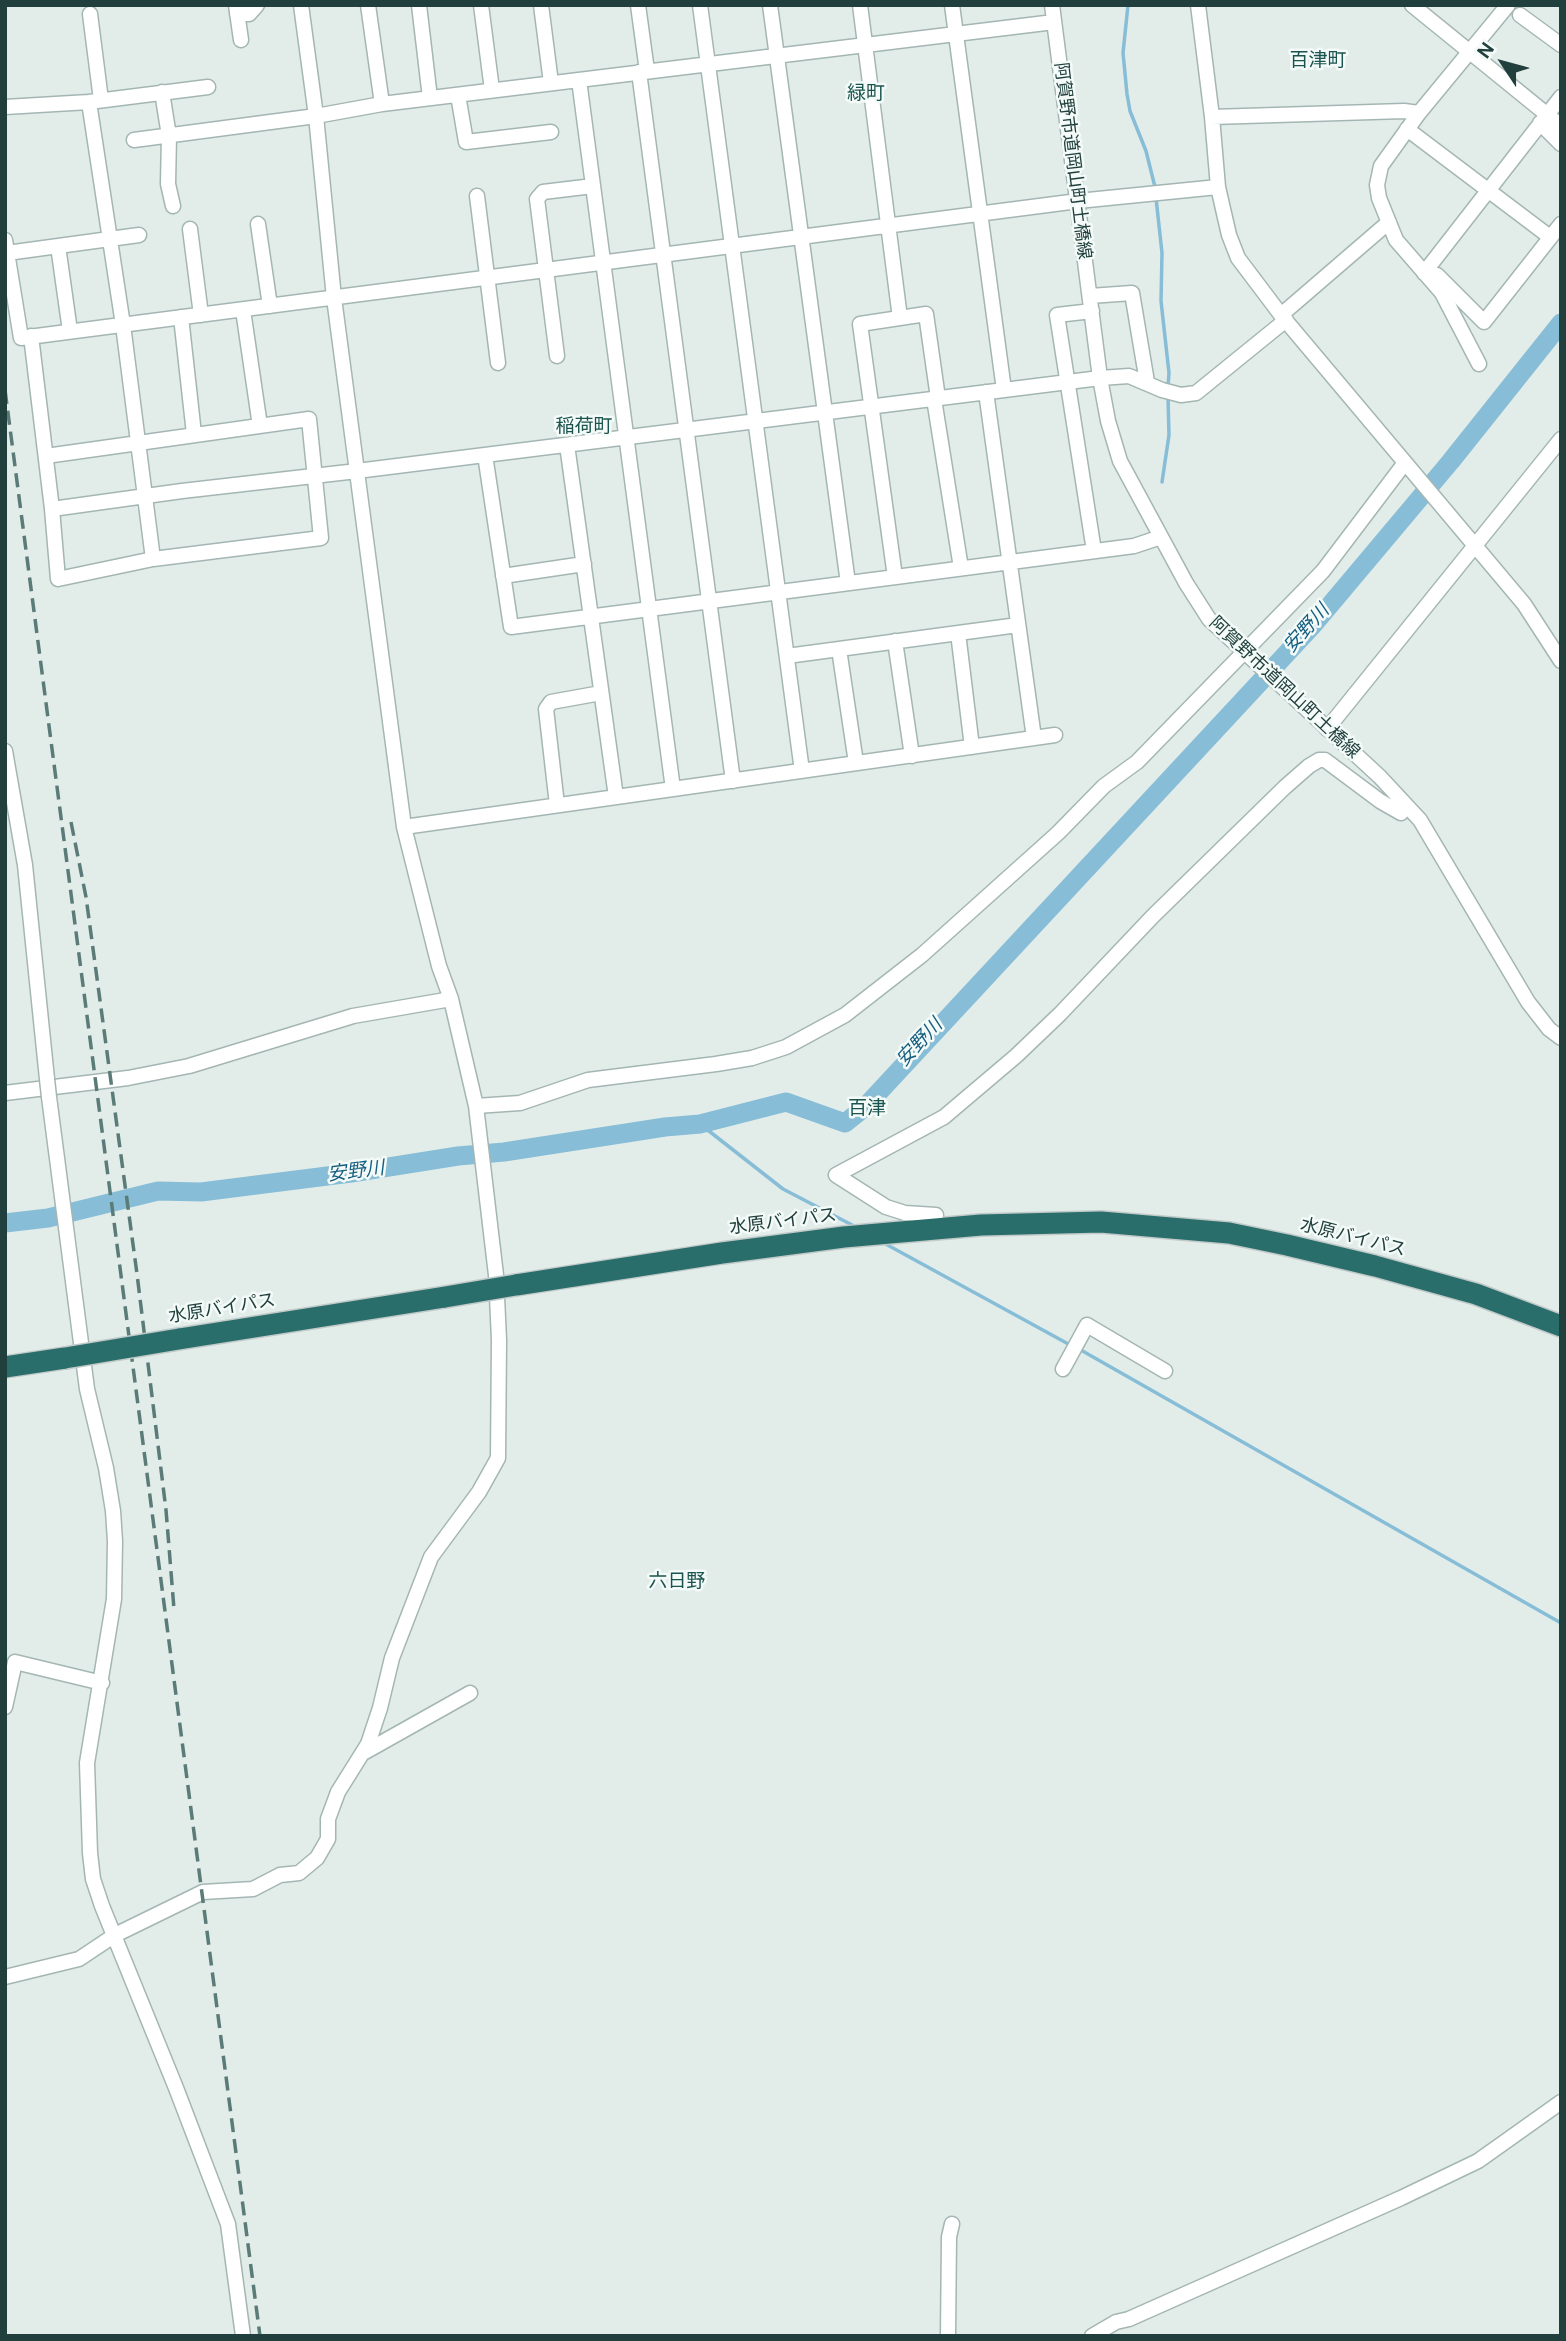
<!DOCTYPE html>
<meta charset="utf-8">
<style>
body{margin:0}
#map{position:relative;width:1566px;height:2341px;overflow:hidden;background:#e2edea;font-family:"DM Sans",sans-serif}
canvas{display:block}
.frame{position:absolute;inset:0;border:7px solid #21403d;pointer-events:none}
.north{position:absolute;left:1468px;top:28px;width:70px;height:70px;-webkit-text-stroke:5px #f3faf7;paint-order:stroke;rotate:306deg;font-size:19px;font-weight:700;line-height:28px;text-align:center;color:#21403d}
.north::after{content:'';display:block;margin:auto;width:24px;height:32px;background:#21403d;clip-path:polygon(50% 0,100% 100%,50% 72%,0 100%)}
</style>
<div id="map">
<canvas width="1566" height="2341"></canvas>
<div class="frame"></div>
<div class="north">N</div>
</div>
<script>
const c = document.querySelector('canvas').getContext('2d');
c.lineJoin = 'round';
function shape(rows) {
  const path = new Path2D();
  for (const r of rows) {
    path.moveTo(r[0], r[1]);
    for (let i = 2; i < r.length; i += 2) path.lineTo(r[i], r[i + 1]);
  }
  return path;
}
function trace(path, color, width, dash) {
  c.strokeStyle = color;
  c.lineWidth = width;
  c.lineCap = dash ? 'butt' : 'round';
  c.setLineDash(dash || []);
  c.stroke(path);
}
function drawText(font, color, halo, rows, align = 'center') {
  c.font = font + ' "DM Sans","Noto Sans JP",sans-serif';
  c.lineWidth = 5;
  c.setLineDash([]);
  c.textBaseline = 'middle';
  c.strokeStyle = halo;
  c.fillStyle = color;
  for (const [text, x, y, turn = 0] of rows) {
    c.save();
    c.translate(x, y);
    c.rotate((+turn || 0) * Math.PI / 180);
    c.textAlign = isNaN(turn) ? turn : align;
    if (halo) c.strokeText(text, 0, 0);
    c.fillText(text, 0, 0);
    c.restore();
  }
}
trace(shape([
 [1128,5,1123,53,1127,94,1130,111,1146,151,1156,191],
 [1156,198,1162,253,1161,301,1169,373,1168,386],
 [1162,482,1169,435,1168,397],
 [700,1124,783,1189,854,1226],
 [882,1242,1072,1346],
 [1079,1349,1561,1623]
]), '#87bdd6', 3.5);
trace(shape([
 [5,1223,48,1218,158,1191,201,1192,351,1173,458,1156,504,1152,665,1127,700,1124,786,1102,845,1123,865,1107,1314,624,1451,461,1561,323]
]), '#87bdd6', 19);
const minor = shape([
 [236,5,241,40],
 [368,5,382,104],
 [419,5,430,98],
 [481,5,492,90],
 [541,5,551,83],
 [638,5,647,71],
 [700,5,802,771],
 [770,5,848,583],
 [860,5,900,318],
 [952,5,1004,390],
 [1052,5,1100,378,1108,421,1120,461,1186,583,1209,619,1380,777,1420,820,1528,1002,1549,1029,1561,1038],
 [1198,5,1212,117,1218,187,1229,235,1238,258,1281,315,1524,604,1561,661],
 [1412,5,1561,126],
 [90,14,101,100],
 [237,14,249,14,257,5],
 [1520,15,1561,45],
 [639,72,733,781],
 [579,80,673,789],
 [162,92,169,136,168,184,173,206],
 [458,95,466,142,551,132],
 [89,102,123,325,153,559],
 [5,107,89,102,208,87],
 [1212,117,1404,111,1419,113],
 [1540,123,1561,144],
 [1407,129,1550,237],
 [134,140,316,116,382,104,1054,22],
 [477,196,498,363],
 [258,224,270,306],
 [190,229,201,315],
 [5,240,21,338,1078,201,1218,187],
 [58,246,70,331],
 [7,253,139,235],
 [1424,273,1561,97],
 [1437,275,1484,322,1561,224],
 [1090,296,1132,293,1147,382],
 [243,310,260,426],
 [1092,311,1057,315,1094,551],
 [1281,315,1389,222],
 [181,317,194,434],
 [31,336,52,509,58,579,153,559,321,538,309,419,46,456],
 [557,356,537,199,543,192,593,186],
 [1479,364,1442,293,1396,240,1379,198,1377,185,1381,166,1419,113,1508,5],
 [986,392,1034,738],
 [934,399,961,568],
 [567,445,616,797],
 [485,455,511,627,1134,546,1161,537],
 [52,509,182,491,357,471,1100,378,1129,376,1162,390,1181,395,1196,393,1286,320],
 [503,576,584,564],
 [895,577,860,324,926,314,938,398],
 [958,633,972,747],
 [895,641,912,756],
 [839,649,856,763],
 [787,656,1018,625],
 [1327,729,1561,439],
 [5,751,25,865,47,1079],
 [557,805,546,709,551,702,601,693],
 [404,827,1055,735],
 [5,1093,128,1078,189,1066,353,1016,451,999],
 [49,1097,87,1389,106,1468,113,1511,115,1541,114,1599,87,1763,90,1853,93,1879,102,1906,176,2088,228,2224,243,2336],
 [476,1106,520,1103,588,1080,716,1064,752,1058,786,1047,845,1015,922,955,1058,833,1104,786,1137,762,1323,571,1404,464],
 [936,1215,905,1213,886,1207,836,1175,944,1117,1016,1056,1060,1014,1153,916,1285,787,1309,766,1319,760,1325,760,1380,801,1401,813],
 [1063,1369,1087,1325,1165,1371],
 [5,1707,15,1662,102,1683],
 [365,1752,470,1693],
 [5,1977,79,1959,115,1935,203,1892,253,1889,280,1875,299,1873,317,1858,328,1839,328,1819,338,1792,368,1744,380,1708,392,1658,431,1557,479,1492,498,1458,499,1340,496,1275,476,1106,451,999,439,966,404,827,334,298,316,116,301,5],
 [948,2336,949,2237,952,2224],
 [1092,2336,1116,2322,1129,2319,1401,2198,1478,2161,1561,2102]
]);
const highway = shape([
 [516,1285,722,1253,844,1237,981,1225,1101,1222,1229,1233,1287,1245,1375,1266,1476,1294,1561,1326],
 [179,1339,445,1297],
 [5,1367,65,1358]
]);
trace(minor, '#a4b6b3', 17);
trace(highway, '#c1cac9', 24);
trace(minor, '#fff', 14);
trace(highway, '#2a6e6b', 21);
trace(shape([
 [5,390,260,2336],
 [71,822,86,897,137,1274,166,1510,174,1609]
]), '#5b7b78', 3.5, [14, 7]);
const minorBridge = shape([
 [47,1079,49,1097]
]);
const highwayBridge = shape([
 [445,1297,516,1285],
 [65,1358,179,1339]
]);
trace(minorBridge, '#a4b6b3', 17, []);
trace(highwayBridge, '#c1cac9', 24, []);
trace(minorBridge, '#fff', 14);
trace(highwayBridge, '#2a6e6b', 21);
drawText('18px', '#21403d', '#f3faf7', [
 ["阿賀野市道岡山町土橋線",1072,161,83],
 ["阿賀野市道岡山町土橋線",1284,688,43],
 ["水原バイパス",783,1222,-7],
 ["水原バイパス",1353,1238,14],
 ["水原バイパス",222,1309,-9]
]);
drawText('19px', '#1b544f', '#f3faf7', [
 ["百津町",1318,61],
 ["緑町",866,94],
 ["稲荷町",584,427],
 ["百津",867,1109],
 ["六日野",677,1582]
]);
drawText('italic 19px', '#165e80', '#f3faf7', [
 ["安野川",1307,629,-48],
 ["安野川",920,1043,-47],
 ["安野川",356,1172,-7]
]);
</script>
